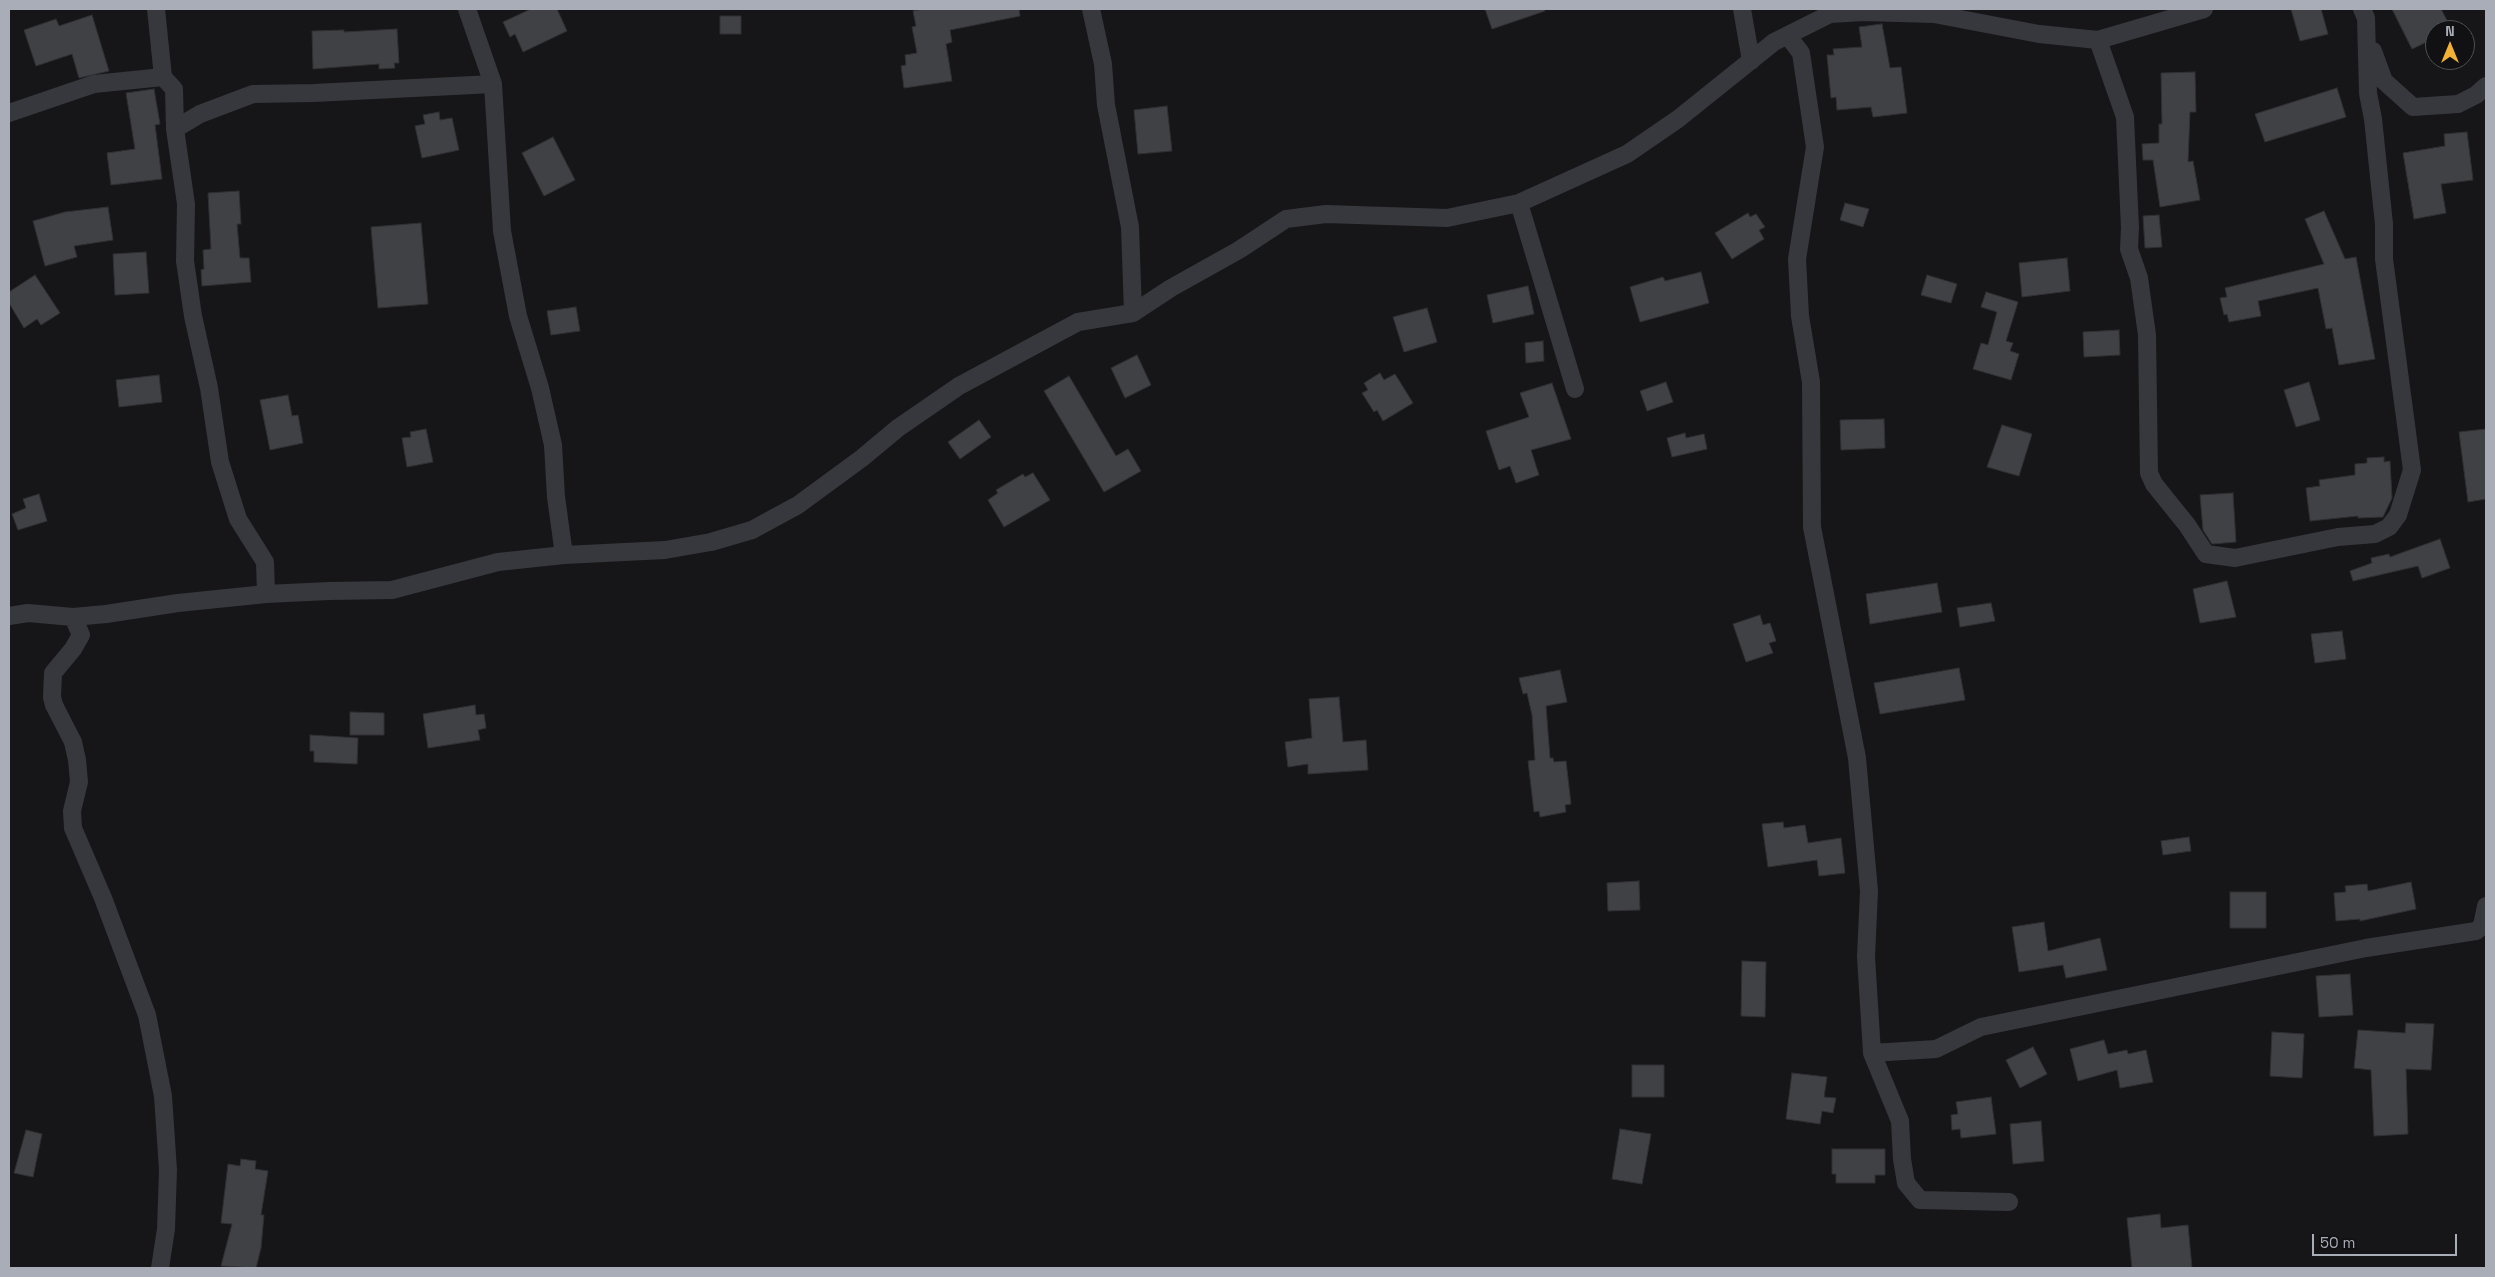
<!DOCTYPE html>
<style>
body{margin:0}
#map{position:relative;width:2495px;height:1277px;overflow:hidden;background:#161618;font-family:"Space Grotesk",sans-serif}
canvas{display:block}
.frame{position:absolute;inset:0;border:10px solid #a8adb8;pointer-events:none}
.north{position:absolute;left:2425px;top:20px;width:50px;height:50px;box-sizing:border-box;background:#111113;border:1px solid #4d4f55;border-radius:50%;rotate:0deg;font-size:14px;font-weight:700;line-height:20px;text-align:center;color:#a8adb8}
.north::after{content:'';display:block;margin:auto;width:18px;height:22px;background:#f2b134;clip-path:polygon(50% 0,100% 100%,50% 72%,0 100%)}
.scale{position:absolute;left:2312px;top:1234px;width:145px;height:22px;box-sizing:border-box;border:2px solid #a8adb8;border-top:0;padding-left:6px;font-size:15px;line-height:18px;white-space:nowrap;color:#a8adb8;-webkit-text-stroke:4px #111113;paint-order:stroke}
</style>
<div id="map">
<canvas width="2495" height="1277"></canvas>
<div class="frame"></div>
<div class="north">N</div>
<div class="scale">50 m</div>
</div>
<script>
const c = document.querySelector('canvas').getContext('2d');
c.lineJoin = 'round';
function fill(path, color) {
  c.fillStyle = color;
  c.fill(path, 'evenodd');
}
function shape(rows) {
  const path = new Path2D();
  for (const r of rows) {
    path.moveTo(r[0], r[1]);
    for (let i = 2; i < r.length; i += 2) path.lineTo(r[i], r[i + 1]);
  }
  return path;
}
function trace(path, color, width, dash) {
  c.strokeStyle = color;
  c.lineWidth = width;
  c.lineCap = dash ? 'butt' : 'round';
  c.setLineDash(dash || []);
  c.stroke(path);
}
const building = shape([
 [531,9,557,9,567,31,523,52,515,34,510,37,503,22,531,9],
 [923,9,1019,9,1020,16,950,30,952,42,946,44,952,81,904,88,901,66,906,65,905,55,917,53,912,27,916,26,913,11,923,9],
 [1485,9,1544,9,1545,11,1492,29,1485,9],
 [2291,9,2321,9,2328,34,2300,41,2291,9],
 [2392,9,2441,9,2452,30,2435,30,2435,38,2412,49,2392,9],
 [92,15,109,71,79,78,72,54,36,66,24,30,56,19,59,26,92,15],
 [720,16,741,16,741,34,720,34,720,16],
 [1882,24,1890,68,1901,67,1907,113,1873,117,1871,107,1837,110,1836,97,1831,98,1827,55,1834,55,1833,49,1862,47,1859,27,1882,24],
 [397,29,399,63,394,63,395,68,379,69,379,64,313,69,312,31,344,30,344,32,397,29],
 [2195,72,2196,112,2190,112,2188,162,2193,161,2200,200,2160,207,2153,160,2143,160,2142,144,2159,143,2159,124,2162,124,2161,73,2195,72],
 [2337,88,2346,117,2265,142,2255,114,2337,88],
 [154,89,160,124,155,125,162,179,111,185,107,153,135,149,126,93,154,89],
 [1167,106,1172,151,1138,154,1134,110,1167,106],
 [439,112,440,120,452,118,459,150,422,158,415,126,425,124,423,115,439,112],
 [2467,132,2473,180,2441,184,2446,213,2414,219,2403,153,2445,146,2444,134,2467,132],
 [553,137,575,180,544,196,522,153,553,137],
 [239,191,241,224,237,224,240,258,249,258,251,282,202,286,201,270,204,269,203,250,211,249,208,193,239,191],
 [1845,203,1869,209,1863,227,1840,220,1845,203],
 [108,207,113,240,74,246,77,257,45,266,33,221,65,212,108,207],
 [2324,211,2345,259,2356,257,2375,359,2339,365,2332,328,2326,329,2318,288,2258,301,2261,316,2229,322,2227,314,2224,315,2220,298,2227,297,2225,288,2324,264,2305,219,2324,211],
 [1748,213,1750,217,1756,214,1765,227,1759,230,1764,239,1732,259,1715,233,1748,213],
 [2159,215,2162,247,2145,248,2143,216,2159,215],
 [421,223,428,304,378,308,371,227,421,223],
 [146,252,149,293,115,295,113,254,146,252],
 [2067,258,2070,291,2022,297,2019,263,2067,258],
 [1701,272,1709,303,1640,322,1630,287,1663,277,1665,281,1701,272],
 [35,275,60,313,41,325,37,319,24,328,9,303,9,292,35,275],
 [1927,275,1957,284,1951,303,1921,295,1927,275],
 [1528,286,1534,314,1493,323,1487,295,1528,286],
 [1986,292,2018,302,2006,341,2013,343,2010,351,2019,354,2011,380,1973,369,1981,343,1988,345,1997,312,1981,307,1986,292],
 [576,307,580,331,551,335,547,311,576,307],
 [1427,308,1437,342,1404,352,1393,317,1427,308],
 [2119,330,2120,355,2084,357,2083,332,2119,330],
 [1543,341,1544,361,1526,363,1525,343,1543,341],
 [1137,355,1151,385,1125,398,1111,368,1137,355],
 [1380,373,1384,380,1395,374,1413,403,1383,421,1377,410,1374,412,1362,393,1368,390,1364,383,1380,373],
 [159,375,162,402,119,407,116,380,159,375],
 [1069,376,1116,456,1128,449,1141,471,1104,492,1044,391,1069,376],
 [1666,382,1673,402,1647,411,1640,391,1666,382],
 [2309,382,2320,420,2296,427,2284,390,2309,382],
 [1552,383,1571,439,1531,450,1539,475,1516,483,1510,466,1499,470,1486,431,1529,417,1520,393,1552,383],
 [288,395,292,416,298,415,303,443,270,450,260,400,288,395],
 [1884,419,1885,448,1841,450,1840,420,1884,419],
 [979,420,991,437,960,459,948,442,979,420],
 [2002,425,2032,434,2019,476,1987,467,2002,425],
 [426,429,433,462,407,467,402,438,411,437,410,432,426,429],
 [2486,429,2486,499,2468,502,2459,432,2486,429],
 [1685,433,1686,438,1704,434,1707,449,1672,457,1667,438,1685,433],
 [2384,457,2384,462,2390,461,2392,498,2383,517,2358,518,2358,516,2310,521,2306,488,2320,486,2319,480,2355,475,2355,464,2367,463,2367,458,2384,457],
 [1033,473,1050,500,1004,527,988,500,998,493,996,490,1023,474,1025,477,1033,473],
 [2233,493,2236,542,2212,544,2203,530,2200,495,2233,493],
 [39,494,47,521,18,530,12,514,26,508,23,499,39,494],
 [2440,539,2450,568,2422,578,2418,566,2353,581,2350,571,2372,563,2371,558,2389,554,2390,557,2440,539],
 [2227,581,2236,617,2200,623,2193,589,2227,581],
 [1937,583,1942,612,1870,624,1866,594,1937,583],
 [1991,603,1995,621,1960,627,1957,608,1991,603],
 [1760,615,1763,625,1770,623,1776,641,1769,643,1773,653,1746,662,1733,624,1760,615],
 [2342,631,2346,659,2315,663,2311,634,2342,631],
 [1959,668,1965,700,1880,714,1874,683,1959,668],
 [1560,670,1567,702,1546,706,1550,758,1553,758,1554,762,1566,761,1571,804,1565,805,1566,812,1540,817,1539,811,1534,812,1528,761,1535,760,1532,715,1527,693,1523,694,1519,678,1560,670],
 [1339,697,1343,742,1366,740,1368,770,1308,774,1308,764,1288,767,1285,742,1312,738,1309,699,1339,697],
 [475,705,476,715,484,714,486,728,478,730,480,740,428,748,423,714,475,705],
 [350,712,384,713,384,735,350,735,350,712],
 [310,735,358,738,357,764,314,762,314,751,310,751,310,735],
 [1783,822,1784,828,1805,825,1808,843,1841,838,1845,873,1819,876,1817,860,1768,867,1762,824,1783,822],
 [2189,837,2191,851,2163,855,2161,841,2189,837],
 [1639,881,1640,910,1608,911,1607,883,1639,881],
 [2411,882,2416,909,2360,921,2360,919,2336,921,2334,893,2346,892,2345,886,2367,884,2368,891,2411,882],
 [2230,892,2266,892,2266,928,2230,928,2230,892],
 [2044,922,2048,951,2100,938,2107,970,2066,978,2063,965,2019,972,2012,927,2044,922],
 [1742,961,1766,962,1765,1017,1741,1016,1742,961],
 [2350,974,2353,1015,2319,1017,2316,976,2350,974],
 [2406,1023,2434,1024,2431,1070,2406,1069,2408,1134,2374,1136,2371,1070,2354,1068,2358,1030,2405,1033,2406,1023],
 [2272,1032,2304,1034,2302,1078,2270,1076,2272,1032],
 [2104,1040,2108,1054,2127,1050,2128,1054,2146,1050,2153,1082,2120,1088,2117,1070,2078,1081,2070,1049,2104,1040],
 [2033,1047,2047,1074,2020,1088,2006,1060,2033,1047],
 [1632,1065,1664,1065,1664,1097,1632,1097,1632,1065],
 [1792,1073,1827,1077,1824,1097,1836,1098,1833,1113,1822,1111,1820,1124,1786,1119,1792,1073],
 [1991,1097,1996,1134,1961,1138,1960,1129,1952,1130,1951,1115,1958,1114,1956,1102,1991,1097],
 [2041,1121,2044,1161,2013,1164,2010,1124,2041,1121],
 [1620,1129,1651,1134,1642,1184,1612,1179,1620,1129],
 [26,1130,42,1134,33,1177,14,1173,26,1130],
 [1832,1149,1885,1149,1885,1175,1875,1175,1875,1183,1836,1183,1836,1174,1832,1174,1832,1149],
 [241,1159,256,1161,255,1169,268,1171,261,1215,264,1215,261,1248,256,1268,221,1266,232,1224,221,1223,228,1164,240,1166,241,1159],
 [2160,1214,2161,1228,2188,1225,2192,1268,2132,1268,2127,1218,2160,1214]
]);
fill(building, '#404145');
trace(building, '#303034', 1);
trace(shape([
 [156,9,163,77,174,89,175,129,186,204,185,261,193,316,209,388,220,462,238,519,265,562,266,594],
 [467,9,493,84,502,231,518,316,540,388,553,445,556,497,564,555],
 [1091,9,1103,64,1106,105,1130,227,1133,313],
 [1742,9,1751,61],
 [1788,36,1801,53,1815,147,1797,259,1800,316,1811,382,1812,527,1857,758,1869,891,1866,957,1872,1053,1900,1121,1902,1159,1906,1183,1920,1200,2009,1202],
 [2098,40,2125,117,2130,228,2129,249,2139,278,2147,335,2149,473,2154,484,2187,525,2206,554,2235,558,2338,537,2375,534,2389,527,2398,515,2412,470,2384,259,2384,224,2373,119,2368,93,2366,18,2362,9],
 [2373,51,2384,81,2413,107,2458,104,2476,95,2486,86],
 [9,113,94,84,163,77],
 [175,129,200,114,253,94,314,93,493,84],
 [1519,203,1575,389],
 [9,616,28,613,73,617,106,614,178,603,266,594,329,591,392,590,498,562,564,555,665,550,711,542,752,530,798,505,862,458,898,428,959,386,1078,322,1133,313,1171,288,1239,250,1286,219,1326,214,1447,218,1519,203,1627,154,1678,119,1774,42,1830,14,1864,12,1934,14,2039,34,2098,40,2204,9],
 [73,617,81,635,73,649,53,673,52,697,54,705,73,742,77,760,79,782,72,811,73,828,103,898,147,1015,163,1096,168,1170,166,1229,160,1268],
 [1872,1053,1936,1049,1981,1027,2366,948,2476,931,2482,926,2486,906]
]), '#37383d', 18);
</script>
